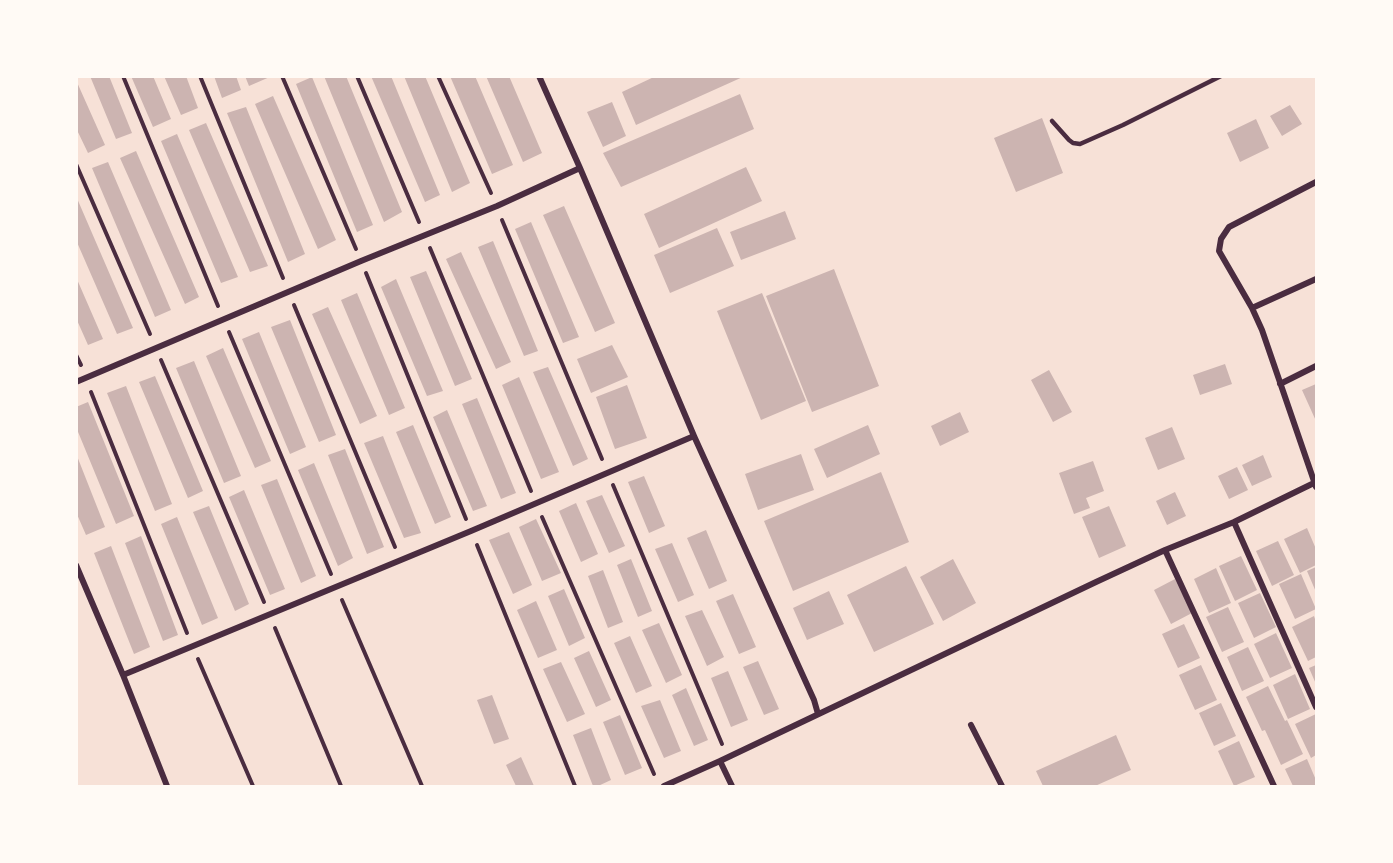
<!DOCTYPE html>
<style>
body{margin:0}
#map{position:relative;width:1393px;height:863px;overflow:hidden;background:#f7e1d7;font-family:Signika,sans-serif}
canvas{display:block}
.frame{position:absolute;inset:0;border:78px solid #fffaf5;pointer-events:none}
</style>
<div id="map">
<canvas width="1393" height="863"></canvas>
<div class="frame"></div>
</div>
<script>
const c = document.querySelector('canvas').getContext('2d');
c.lineJoin = 'round';
function fill(path, color) {
  c.fillStyle = color;
  c.fill(path, 'evenodd');
}
function shape(rows) {
  const path = new Path2D();
  for (const r of rows) {
    path.moveTo(r[0], r[1]);
    for (let i = 2; i < r.length; i += 2) path.lineTo(r[i], r[i + 1]);
  }
  return path;
}
function trace(path, color, width, dash) {
  c.strokeStyle = color;
  c.lineWidth = width;
  c.lineCap = dash ? 'butt' : 'round';
  c.setLineDash(dash || []);
  c.stroke(path);
}
fill(shape([
 [90,76,109,76,132,133,116,139],
 [131,76,153,76,171,119,153,127],
 [164,76,186,76,198,108,181,115],
 [214,76,236,76,241,90,222,98],
 [245,76,272,76,249,86],
 [324,76,346,76,402,212,384,222],
 [371,76,391,76,440,195,425,202],
 [404,76,425,76,470,183,452,192],
 [450,76,475,76,513,165,492,174],
 [486,76,509,76,542,153,523,162],
 [656,76,745,76,636,125,622,92],
 [312,77,373,225,357,232,296,84],
 [76,80,105,145,88,153,76,128],
 [740,94,754,129,621,187,603,153],
 [273,96,336,240,318,249,255,104],
 [612,102,626,136,603,147,587,112],
 [1290,105,1302,124,1282,136,1270,116],
 [246,107,305,254,288,262,227,113],
 [1042,118,1063,173,1016,192,994,138],
 [1256,119,1269,148,1240,162,1227,133],
 [206,123,268,266,250,272,189,130],
 [177,134,238,277,221,283,161,141],
 [136,151,199,297,185,304,120,158],
 [108,162,171,310,155,317,92,168],
 [746,167,762,201,659,248,644,214],
 [76,196,133,328,117,334,76,240],
 [564,206,615,323,595,332,543,215],
 [785,211,796,239,741,260,730,232],
 [531,222,579,337,563,343,515,229],
 [717,228,734,266,670,293,654,255],
 [493,241,538,351,524,356,478,247],
 [461,252,511,362,496,369,446,259],
 [834,269,879,386,812,412,766,296],
 [426,271,472,379,455,386,410,277],
 [76,277,103,339,88,345,76,318],
 [396,279,443,391,427,396,381,287],
 [357,293,405,408,389,415,341,300],
 [762,293,806,401,761,420,717,311],
 [328,307,377,416,360,424,312,314],
 [290,320,336,435,319,442,271,327],
 [259,332,306,447,290,454,242,339],
 [612,345,628,377,591,393,577,359],
 [223,348,271,461,255,468,206,356],
 [194,361,241,476,224,483,176,368],
 [1225,364,1232,384,1200,395,1193,375],
 [548,367,588,459,573,466,533,372],
 [1049,370,1072,412,1053,422,1031,380],
 [155,376,203,491,188,498,139,382],
 [519,377,559,472,541,479,502,385],
 [1316,384,1316,421,1302,390],
 [627,385,647,438,615,449,596,397],
 [126,386,172,504,155,511,107,393],
 [477,398,516,493,501,499,462,404],
 [88,402,134,516,116,524,76,427,76,407],
 [447,410,487,506,473,511,433,417],
 [960,412,969,432,940,446,931,426],
 [413,425,451,517,435,524,396,432],
 [868,425,880,454,827,478,814,449],
 [1172,427,1185,459,1158,470,1145,438],
 [383,436,421,533,404,538,364,443],
 [345,449,384,547,367,554,328,455],
 [801,454,814,490,758,510,745,474],
 [1263,455,1272,477,1252,486,1242,465],
 [77,456,105,527,86,535,76,512],
 [1093,461,1104,491,1086,498,1090,508,1074,514,1059,473],
 [314,463,353,558,338,566,298,470],
 [1237,467,1248,490,1229,499,1218,476],
 [881,472,909,542,793,591,764,521],
 [644,476,665,526,649,533,628,482],
 [277,479,316,576,301,583,261,485],
 [244,490,285,589,270,595,229,497],
 [1175,492,1186,516,1167,525,1156,501],
 [602,495,625,546,609,553,586,501],
 [576,503,598,554,581,562,559,511],
 [209,506,249,604,235,611,193,512],
 [1109,506,1126,546,1099,558,1082,517],
 [177,517,218,618,202,625,161,524],
 [536,519,561,573,542,581,519,527],
 [1307,528,1316,549,1316,565,1300,573,1284,539],
 [706,530,727,581,709,589,687,538],
 [509,532,532,585,513,594,489,540],
 [141,536,178,635,163,641,125,543],
 [1278,541,1294,575,1272,586,1256,551],
 [672,543,694,595,678,602,655,549],
 [111,546,150,647,134,654,94,553],
 [1241,556,1257,590,1235,601,1219,566],
 [631,559,652,611,638,617,617,565],
 [953,559,976,603,943,621,920,577],
 [906,566,934,624,874,652,847,595],
 [1316,567,1316,592,1307,571],
 [1216,568,1231,603,1209,613,1194,579],
 [603,570,623,622,608,628,588,576],
 [1301,574,1316,609,1295,619,1279,584],
 [1175,579,1192,613,1171,624,1154,590],
 [564,589,585,638,569,646,548,596],
 [829,591,844,624,807,640,793,608],
 [1260,593,1276,627,1254,638,1238,603],
 [733,594,756,647,739,654,716,601],
 [536,601,557,650,538,658,517,610],
 [1228,607,1244,642,1222,652,1206,617],
 [702,610,724,657,707,666,685,616],
 [1314,616,1316,622,1316,657,1308,661,1292,627],
 [659,623,682,675,666,683,642,630],
 [1184,624,1200,658,1178,668,1162,634],
 [1276,633,1292,668,1270,678,1254,644],
 [630,636,652,686,636,693,614,643],
 [1248,647,1264,681,1242,691,1227,657],
 [589,651,611,700,596,707,574,658],
 [758,661,779,709,764,715,743,667],
 [561,662,585,714,567,722,543,669],
 [1201,665,1217,700,1195,710,1179,675],
 [1316,665,1316,684,1309,668],
 [728,671,748,720,731,727,711,678],
 [1295,674,1310,709,1288,719,1273,685],
 [1268,686,1285,721,1287,720,1303,754,1281,765,1265,730,1262,731,1246,697],
 [686,688,708,740,694,746,672,695],
 [492,695,509,739,494,744,477,700],
 [660,700,681,751,664,758,641,706],
 [1221,703,1236,736,1214,746,1199,713],
 [1316,714,1316,755,1311,758,1295,724],
 [620,715,642,768,625,775,603,722],
 [591,728,611,780,598,786,593,786,573,735],
 [1116,735,1131,770,1095,786,1043,786,1036,771],
 [1239,741,1255,777,1234,786,1218,751],
 [521,757,534,786,516,786,506,765],
 [1307,759,1316,780,1316,786,1293,786,1285,769]
]), '#ccb4b1');
trace(shape([
 [123,76,218,306],
 [200,76,283,278],
 [282,76,356,249],
 [357,76,419,222],
 [438,76,491,193],
 [76,164,150,334],
 [502,220,602,459],
 [430,248,531,491],
 [366,273,466,519],
 [294,305,395,547],
 [229,332,331,574],
 [76,355,81,365],
 [161,360,264,602],
 [91,392,187,633],
 [613,485,722,744],
 [542,517,654,774],
 [477,545,575,786],
 [342,600,422,786],
 [275,628,341,786],
 [198,659,253,786]
]), '#4a2c40', 4);
trace(shape([
 [1052,121,1069,140,1073,143,1080,144,1123,125,1221,76]
]), '#4a2c40', 4.5);
trace(shape([
 [539,76,580,168,694,436,814,700,818,714],
 [1316,279,1252,308,1262,330,1316,487],
 [1252,308,1219,251,1221,239,1229,227,1316,182],
 [76,382,361,261,497,206,580,168],
 [1280,384,1316,366],
 [1234,522,1316,707],
 [1165,550,1274,786],
 [76,565,123,675,167,786],
 [123,675,471,531,694,436],
 [971,725,1002,786],
 [720,761,732,786],
 [664,786,720,761,1096,582,1165,550,1234,522,1316,482]
]), '#4a2c40', 6);
</script>
